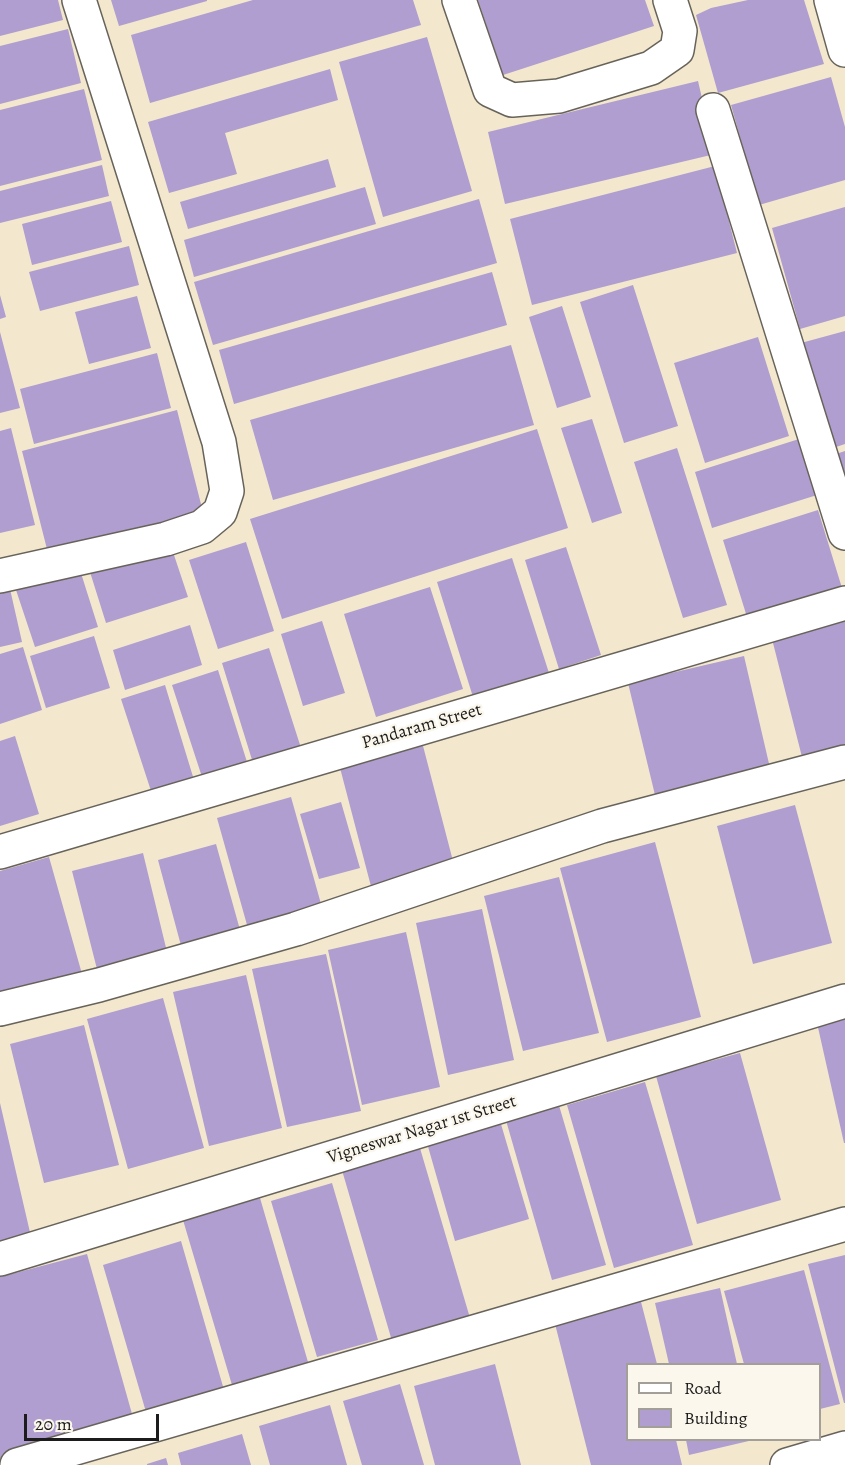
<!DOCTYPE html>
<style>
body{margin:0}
#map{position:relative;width:845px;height:1465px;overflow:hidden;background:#f3e7ce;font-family:Alegreya,serif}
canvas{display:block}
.legend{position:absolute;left:626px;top:1363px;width:195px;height:78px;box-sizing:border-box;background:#fbf7ec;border:2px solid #a29f99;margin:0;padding:8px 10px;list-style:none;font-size:18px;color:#1c1c1c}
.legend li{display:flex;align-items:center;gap:12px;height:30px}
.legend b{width:30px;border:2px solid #a29f99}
.scale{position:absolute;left:24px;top:1414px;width:135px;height:27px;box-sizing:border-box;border:3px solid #1c1c1c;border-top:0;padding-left:8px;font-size:18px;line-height:21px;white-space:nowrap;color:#1c1c1c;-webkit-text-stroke:4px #fbf7ec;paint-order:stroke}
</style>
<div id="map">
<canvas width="845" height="1465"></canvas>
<ul class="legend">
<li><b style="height:8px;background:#fff"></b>Road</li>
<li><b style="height:16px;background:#af9ecf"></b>Building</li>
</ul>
<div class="scale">20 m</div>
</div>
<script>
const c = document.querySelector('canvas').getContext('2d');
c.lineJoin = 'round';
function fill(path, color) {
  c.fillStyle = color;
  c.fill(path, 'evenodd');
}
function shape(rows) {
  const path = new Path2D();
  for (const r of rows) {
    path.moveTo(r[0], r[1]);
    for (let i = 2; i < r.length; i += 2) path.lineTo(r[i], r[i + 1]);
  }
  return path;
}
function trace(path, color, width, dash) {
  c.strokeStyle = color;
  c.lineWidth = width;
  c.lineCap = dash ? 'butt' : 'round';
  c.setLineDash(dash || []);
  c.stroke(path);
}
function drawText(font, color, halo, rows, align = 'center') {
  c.font = font + ' Alegreya,serif';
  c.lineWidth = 4.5;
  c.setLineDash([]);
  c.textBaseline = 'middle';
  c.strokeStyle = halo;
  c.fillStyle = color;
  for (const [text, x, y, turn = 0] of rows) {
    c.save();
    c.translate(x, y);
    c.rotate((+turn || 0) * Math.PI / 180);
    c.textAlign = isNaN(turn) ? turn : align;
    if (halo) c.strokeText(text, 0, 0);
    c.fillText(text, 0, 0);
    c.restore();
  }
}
fill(shape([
 [0,0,58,0,63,20,0,36],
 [111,0,207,0,207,1,119,26],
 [253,0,413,0,421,25,150,103,131,35],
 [478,0,645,0,654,26,503,75],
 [748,0,804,0,824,64,718,93,696,15,711,8],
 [68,29,81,83,0,104,0,46],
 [427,37,472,191,383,217,339,62],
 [330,69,338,100,225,133,237,174,169,193,148,122],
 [831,77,845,127,845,180,759,205,731,105],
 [698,81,715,154,505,204,488,132],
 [84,89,102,160,0,186,0,110],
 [328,159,336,187,188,229,180,202],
 [102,165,109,196,0,223,0,191],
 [715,166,737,253,532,305,510,219],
 [365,187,376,224,194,277,184,240],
 [479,199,497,263,213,345,194,282],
 [111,201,122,242,32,265,22,224],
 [845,207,845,316,800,329,772,228],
 [129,246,139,285,40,311,29,272],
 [492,272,507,325,234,404,219,350],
 [633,285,678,426,624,443,580,302],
 [0,295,6,317,0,319],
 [137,296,151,348,89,364,75,312],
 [562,306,591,397,557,408,529,317],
 [845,331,845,444,830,449,801,343],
 [0,332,20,408,0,413],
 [758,337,789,436,705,463,674,363],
 [511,345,534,425,273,500,250,420],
 [157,353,171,408,34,444,20,389],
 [177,410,203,512,48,553,22,451],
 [592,419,622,513,592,523,561,428],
 [11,428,35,525,0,533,0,431],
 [537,429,568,528,282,619,250,519],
 [799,439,817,495,712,528,695,472],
 [677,448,727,605,683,618,634,462],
 [845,451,845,493,833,455],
 [818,510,842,588,747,617,723,540],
 [246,542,274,631,218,649,189,560],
 [171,546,188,597,106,623,90,572],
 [566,547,601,655,559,669,525,560],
 [512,558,549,673,473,697,437,582],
 [80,570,98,627,35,647,16,590],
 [430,587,463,689,376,717,344,614],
 [10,589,22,642,0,647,0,591],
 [845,619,845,746,802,757,772,639],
 [322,621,345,693,303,706,281,634],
 [190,625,202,665,125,690,113,650],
 [94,636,110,688,46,708,30,656],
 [23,647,42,710,0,724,0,654],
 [269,648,301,748,253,763,222,663],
 [744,656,770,768,655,795,628,683],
 [218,670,247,762,202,777,172,685],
 [165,685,194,780,152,794,121,699],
 [15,736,39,814,0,826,0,741],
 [422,742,454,865,373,894,339,764],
 [291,797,323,911,249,932,217,818],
 [341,802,360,868,319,879,300,814],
 [795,805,832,943,753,964,717,826],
 [655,842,701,1017,607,1042,560,868],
 [216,844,242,937,183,953,158,860],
 [143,853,168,956,98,973,72,871],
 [49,857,82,974,0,997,0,871],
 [559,877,599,1033,523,1051,484,896],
 [482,909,514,1060,448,1075,416,923],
 [406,932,440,1087,362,1105,328,950],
 [326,954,361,1111,287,1127,252,969],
 [246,975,282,1128,209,1146,173,992],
 [163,998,204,1148,128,1169,87,1019],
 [845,1017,845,1143,844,1143,817,1023],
 [84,1025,119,1165,44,1183,10,1044],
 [740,1053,781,1200,697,1224,656,1076],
 [645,1082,693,1245,614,1268,567,1105],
 [558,1102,606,1265,552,1280,505,1117],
 [0,1103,32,1241,0,1248],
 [498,1114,529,1219,455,1241,425,1136],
 [417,1138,470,1318,392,1341,339,1160],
 [332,1183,378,1340,317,1357,271,1201],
 [260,1198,308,1362,232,1385,183,1220],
 [181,1241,224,1390,146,1412,103,1265],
 [87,1254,134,1421,0,1458,0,1277],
 [845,1255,845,1403,844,1403,808,1264],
 [804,1270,840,1404,820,1409,820,1364,744,1364,724,1291],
 [720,1288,737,1364,669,1364,655,1303],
 [640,1298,657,1364,628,1364,628,1440,676,1440,682,1465,591,1465,554,1320],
 [495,1364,521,1465,435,1465,414,1386],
 [400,1384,424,1465,362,1465,343,1401],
 [330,1405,347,1465,270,1465,259,1426],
 [242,1434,251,1465,181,1465,178,1453],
 [686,1440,753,1440,689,1455],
 [166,1458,168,1465,147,1465,147,1464]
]), '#af9ecf');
const minor = shape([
 [459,0,490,90,512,100,559,96,651,68,677,50,680,31,670,0],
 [831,0,845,50],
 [713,110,845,533],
 [0,576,166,539,202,527,220,512,227,491,219,442,79,0],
 [0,852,845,603],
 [0,1009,99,985,296,929,602,826,845,762],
 [0,1259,845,1001],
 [17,1465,845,1224],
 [787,1465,845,1448]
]);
trace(minor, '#67635a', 36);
trace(minor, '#fff', 33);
drawText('18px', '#1c1c1c', '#fbf7ec', [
 ["Pandaram Street",422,727,-16],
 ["Vigneswar Nagar 1st Street",422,1130,-17]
]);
</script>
